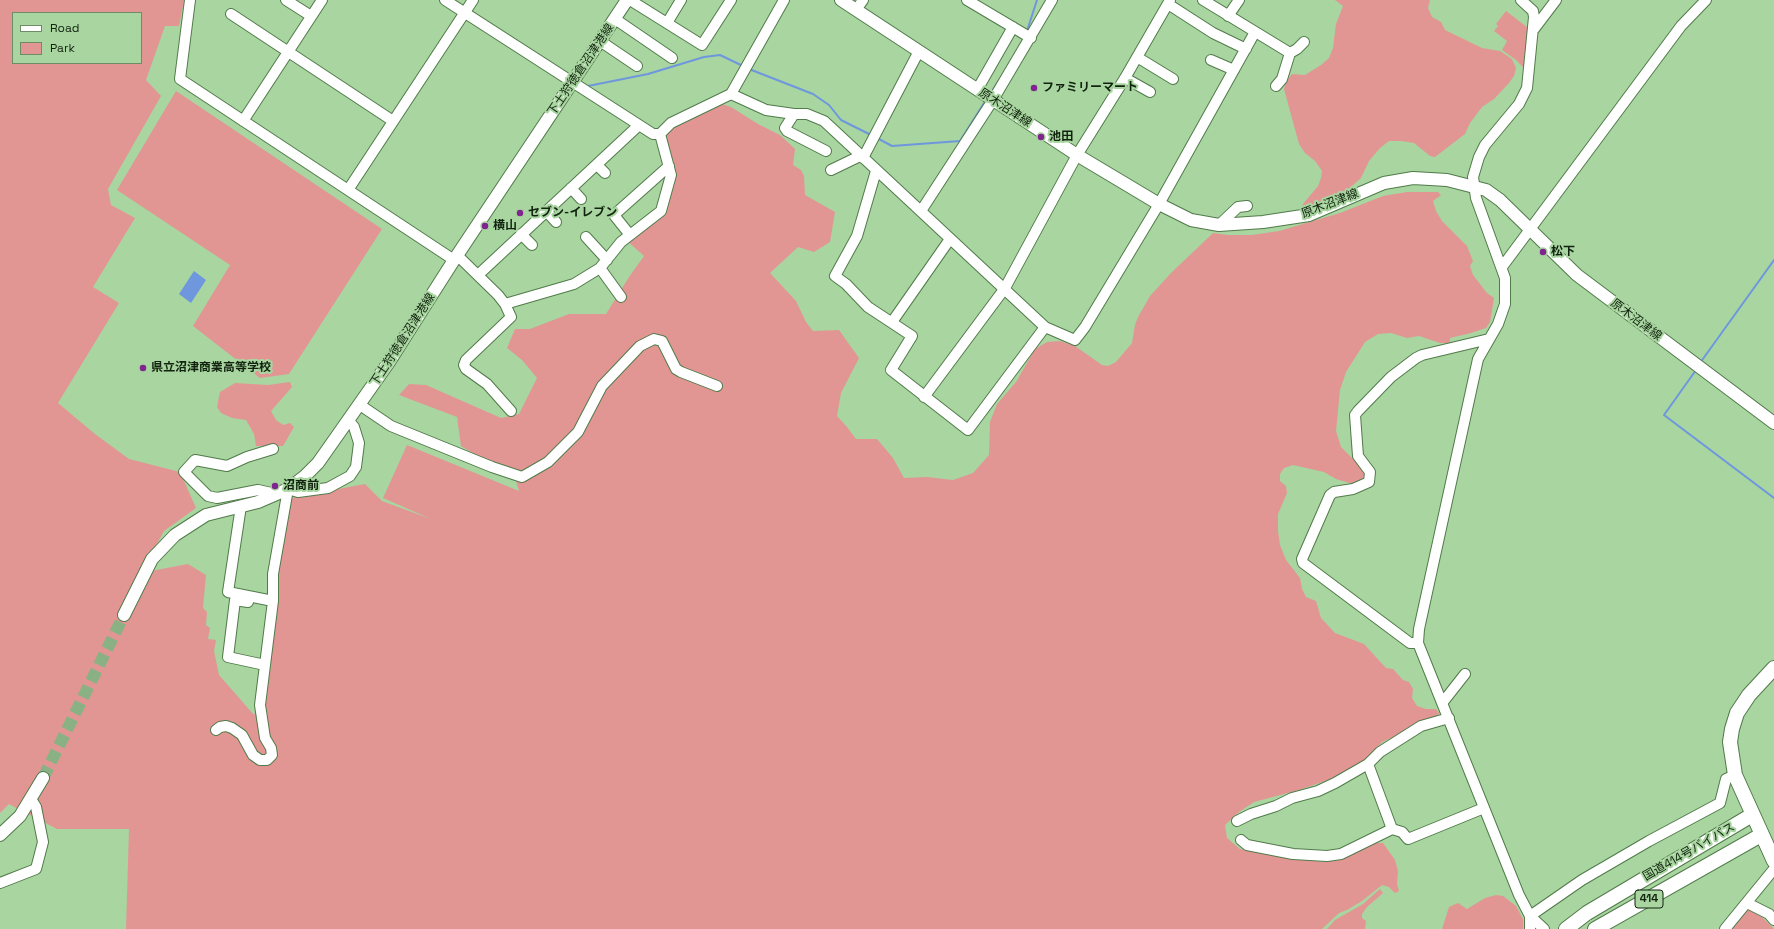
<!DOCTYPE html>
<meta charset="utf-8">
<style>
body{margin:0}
#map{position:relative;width:1774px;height:929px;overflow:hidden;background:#a8d5a0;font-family:"Space Grotesk",sans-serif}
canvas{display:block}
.legend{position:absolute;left:12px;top:12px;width:130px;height:52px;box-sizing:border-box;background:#a8d5a0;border:1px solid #6c8d66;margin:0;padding:5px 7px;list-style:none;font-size:12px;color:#11220e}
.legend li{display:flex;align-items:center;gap:8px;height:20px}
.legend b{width:20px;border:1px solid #6c8d66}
</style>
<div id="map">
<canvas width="1774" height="929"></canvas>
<ul class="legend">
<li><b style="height:5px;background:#fff"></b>Road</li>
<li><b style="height:11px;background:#e29694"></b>Park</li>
</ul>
</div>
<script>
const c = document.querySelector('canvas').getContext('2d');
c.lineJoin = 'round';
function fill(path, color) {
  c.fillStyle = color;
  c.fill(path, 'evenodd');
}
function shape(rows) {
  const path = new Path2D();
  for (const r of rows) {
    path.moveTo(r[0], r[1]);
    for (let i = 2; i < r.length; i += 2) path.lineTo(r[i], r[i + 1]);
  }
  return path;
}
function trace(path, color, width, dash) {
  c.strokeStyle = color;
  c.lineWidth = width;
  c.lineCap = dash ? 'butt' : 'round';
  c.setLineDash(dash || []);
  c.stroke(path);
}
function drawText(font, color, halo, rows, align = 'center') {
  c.font = font + ' "Space Grotesk","Noto Sans JP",sans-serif';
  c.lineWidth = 4;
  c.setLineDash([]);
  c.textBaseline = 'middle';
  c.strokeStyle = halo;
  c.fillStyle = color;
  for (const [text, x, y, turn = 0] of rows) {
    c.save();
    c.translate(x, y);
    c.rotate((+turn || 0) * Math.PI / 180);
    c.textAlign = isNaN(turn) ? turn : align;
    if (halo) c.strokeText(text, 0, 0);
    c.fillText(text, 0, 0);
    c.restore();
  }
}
fill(shape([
 [0,0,184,0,179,26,165,26,146,80,161,96,108,189,111,205,135,218,93,287,119,303,58,403,95,434,129,459,180,472,196,508,164,531,147,562,151,571,188,564,206,575,203,608,207,612,206,625,210,628,208,639,216,640,214,651,219,675,254,715,270,674,277,564,290,498,365,484,382,501,431,519,383,498,407,445,519,491,515,478,461,446,457,417,399,395,409,384,426,385,501,418,519,414,537,378,522,360,507,348,515,329,530,329,569,314,606,314,629,277,644,256,625,239,664,210,673,183,660,134,716,102,731,107,758,124,780,135,795,149,793,165,801,170,804,176,805,195,835,212,830,242,814,252,798,247,770,273,796,301,806,322,813,331,839,330,859,358,841,393,837,416,847,427,856,439,877,439,893,458,904,478,927,477,953,480,973,473,989,455,990,422,997,404,1016,382,1035,349,1047,342,1060,341,1075,346,1102,365,1108,366,1116,362,1132,343,1135,325,1138,317,1150,296,1171,273,1213,233,1228,235,1252,235,1279,231,1340,213,1383,196,1407,192,1438,192,1441,195,1433,201,1436,211,1442,221,1467,246,1473,261,1470,266,1473,275,1487,293,1494,298,1490,322,1486,328,1471,333,1450,338,1450,343,1440,343,1419,336,1407,338,1391,333,1378,334,1365,342,1346,372,1340,390,1336,431,1341,447,1362,468,1365,473,1363,478,1353,484,1336,479,1324,472,1293,465,1284,468,1280,474,1280,481,1286,486,1287,493,1278,514,1278,531,1280,545,1286,560,1300,578,1302,589,1306,597,1316,601,1321,618,1335,633,1364,644,1386,668,1393,669,1403,680,1409,682,1413,689,1412,698,1417,706,1426,709,1436,709,1439,713,1437,717,1382,742,1365,760,1331,779,1299,790,1254,802,1239,812,1225,825,1227,838,1240,849,1262,853,1275,853,1321,862,1340,860,1376,843,1383,843,1395,860,1398,871,1397,884,1399,891,1395,893,1389,887,1382,885,1362,901,1347,910,1339,913,1322,929,126,929,129,829,57,829,9,804,0,813],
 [13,13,141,13,141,63,13,63],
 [1335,0,1430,0,1428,8,1432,17,1441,22,1445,30,1482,48,1500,51,1512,59,1516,68,1514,76,1509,83,1494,99,1482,107,1470,123,1465,134,1435,157,1430,156,1414,143,1401,141,1389,141,1380,148,1369,161,1361,178,1345,192,1323,203,1306,208,1302,207,1303,204,1318,186,1321,178,1322,171,1315,161,1305,153,1299,144,1284,89,1286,81,1292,74,1305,75,1321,65,1329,58,1333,48,1336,24,1343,6],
 [1506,11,1532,31,1529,67,1523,67,1516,60,1502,50,1507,41,1494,31,1498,26,1496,24],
 [176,91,382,229,289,374,260,378,193,326,230,265,117,190],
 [290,382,292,387,271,411,276,420,283,425,290,423,294,427,283,446,256,446,254,434,246,420,232,418,221,413,217,407,220,392,235,383,268,385],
 [1380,889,1383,893,1367,907,1362,914,1362,918,1366,921,1365,929,1327,929,1335,920,1363,904],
 [1496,895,1503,896,1516,906,1523,919,1523,929,1442,929,1449,907,1458,903,1467,909,1485,898],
 [1747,909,1762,917,1774,929,1727,929]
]), '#e29694');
fill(shape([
 [194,271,206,280,191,303,179,294]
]), '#6e97de');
trace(shape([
 [1027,31,1037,0],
 [749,69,813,94,829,105,841,120,871,135],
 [588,86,648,74,704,57,720,55,743,66],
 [991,93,999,80],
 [877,138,892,146,960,141,986,100],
 [1700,363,1774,260],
 [1696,370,1664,415,1774,498]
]), '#6e97de', 2);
trace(shape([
 [43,778,124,615]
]), '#8ab183', 12, [12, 6]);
const minor = shape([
 [190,0,180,79,454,260],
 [286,0,311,16],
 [445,0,653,134,660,134,671,123,731,94,766,110,794,114,807,114,824,121,1045,327,1075,340,1085,327,1159,204,1255,32],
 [630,0,702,45,731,0],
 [967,0,1031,38],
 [1203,0,1290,53],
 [1521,0,1533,11,1534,17,1527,88,1519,104,1485,145,1479,157,1473,177,1476,198,1505,278,1505,304,1498,324,1478,359,1419,629,1418,643,1519,895,1530,916,1544,929],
 [1168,4,1213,33,1246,49],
 [856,10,863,0],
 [231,14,393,121],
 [1228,16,1239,0],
 [615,19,672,58],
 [667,23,681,0],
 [1534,29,1556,0],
 [600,41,637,66],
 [1290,53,1297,49,1304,42],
 [1137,57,1173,79],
 [1211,60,1234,70],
 [1125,78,1150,92],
 [1276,86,1282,79,1290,53],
 [977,90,1013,27],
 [731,94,784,0],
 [794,114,785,128,787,131,826,151],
 [243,121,322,0],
 [863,158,919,51],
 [597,165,605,173],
 [831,170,860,156],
 [876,171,857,236,835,276,846,284,868,307,912,336,891,370,968,430,1045,327],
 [571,188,581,199],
 [348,190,473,0],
 [546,211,556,222],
 [921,211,993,100,1052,0],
 [1219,225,1238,207,1247,206],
 [521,234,532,245],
 [630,235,614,215,669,166],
 [586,237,607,260],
 [458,256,498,295,505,304,511,317,466,360,464,365,466,369,487,384,511,411],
 [1502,267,1681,26,1706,0],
 [600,268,621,297],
 [478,275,638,126],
 [505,304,574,284,600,268,621,242,661,211,671,175,660,134],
 [892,322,950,239],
 [924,397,1005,288,1077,155,1125,78,1170,0],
 [360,405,391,426,492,467,522,477,548,462,578,432,602,386,640,346,654,339,662,341,676,369,681,372,717,386],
 [273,449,247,457,227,466,195,460,184,472,208,496,217,498,258,490,276,494],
 [241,506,228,592,273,601],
 [248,602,235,600,228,657,265,665],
 [1418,643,1410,643,1303,563,1302,559,1330,495,1334,492,1353,489,1369,482,1370,472,1358,456,1355,415,1358,411,1391,377,1416,358,1422,355,1489,339],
 [1443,702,1465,674],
 [216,730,220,727,226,726,232,728,242,735,253,755,260,760,267,760,272,755,271,748,265,738,260,705,273,601,273,574,288,489,298,492,328,488,350,476,356,467,359,443,354,427,349,421],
 [1368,764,1392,829],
 [1237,821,1251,814,1276,806,1292,798,1318,791,1335,783,1368,764,1380,752,1421,726,1449,718],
 [1241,840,1247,845,1293,854,1327,856,1341,854,1392,829,1402,832,1408,839,1484,808],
 [0,883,36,869,43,842,36,807,31,799],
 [1747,903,1769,914,1774,920],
 [1530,929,1530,916,1582,880,1649,841,1720,803,1726,779,1735,775],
 [1725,929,1774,869]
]);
const major = shape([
 [841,0,1077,155,1159,204,1191,220,1219,225,1263,222,1309,215,1384,183,1413,178,1447,180,1486,190,1500,200,1577,275,1774,423],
 [124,615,152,559,175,535,206,515,258,502,288,489,305,476,318,463,389,362,454,260,627,0],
 [0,835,20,816,43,778]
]);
const highway = shape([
 [1774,668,1749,695,1737,713,1732,729,1730,742,1735,775,1774,861],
 [1566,929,1587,913,1752,815],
 [1595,929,1761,835]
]);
trace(minor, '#517b4a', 12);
trace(major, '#517b4a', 14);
trace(highway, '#517b4a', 16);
trace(minor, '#fff', 10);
trace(major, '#fff', 12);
trace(highway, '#fff', 14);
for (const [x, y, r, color] of [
 [1034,88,4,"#802490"],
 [1041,137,4,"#802490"],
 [520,213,4,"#802490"],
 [485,226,4,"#802490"],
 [1543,252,4,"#802490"],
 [143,368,4,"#802490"],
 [275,486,4,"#802490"]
]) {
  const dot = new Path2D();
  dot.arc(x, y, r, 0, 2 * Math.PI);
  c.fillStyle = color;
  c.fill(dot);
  trace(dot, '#a8d5a0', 1.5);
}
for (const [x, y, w] of [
 [1649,899,28]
]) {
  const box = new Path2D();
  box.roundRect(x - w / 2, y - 9, w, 18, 3);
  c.fillStyle = '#a8d5a0';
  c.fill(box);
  trace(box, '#11220e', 1);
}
drawText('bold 11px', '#11220e', null, [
 ["414",1649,899]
]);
drawText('12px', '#11220e', '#a8d5a0', [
 ["下土狩徳倉沼津港線",581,70,-56],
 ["原木沼津線",1005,108,33],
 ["原木沼津線",1330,204,-21],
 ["原木沼津線",1636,320,37],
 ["下土狩徳倉沼津港線",403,340,-57],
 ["国道414号バイパス",1689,852,-30]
]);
drawText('bold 12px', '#11220e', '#a8d5a0', [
 ["ファミリーマート",1042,88],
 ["池田",1049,137],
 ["セブン-イレブン",528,213],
 ["横山",493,226],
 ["松下",1551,252],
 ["県立沼津商業高等学校",151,368],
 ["沼商前",283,486]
], 'left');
</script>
